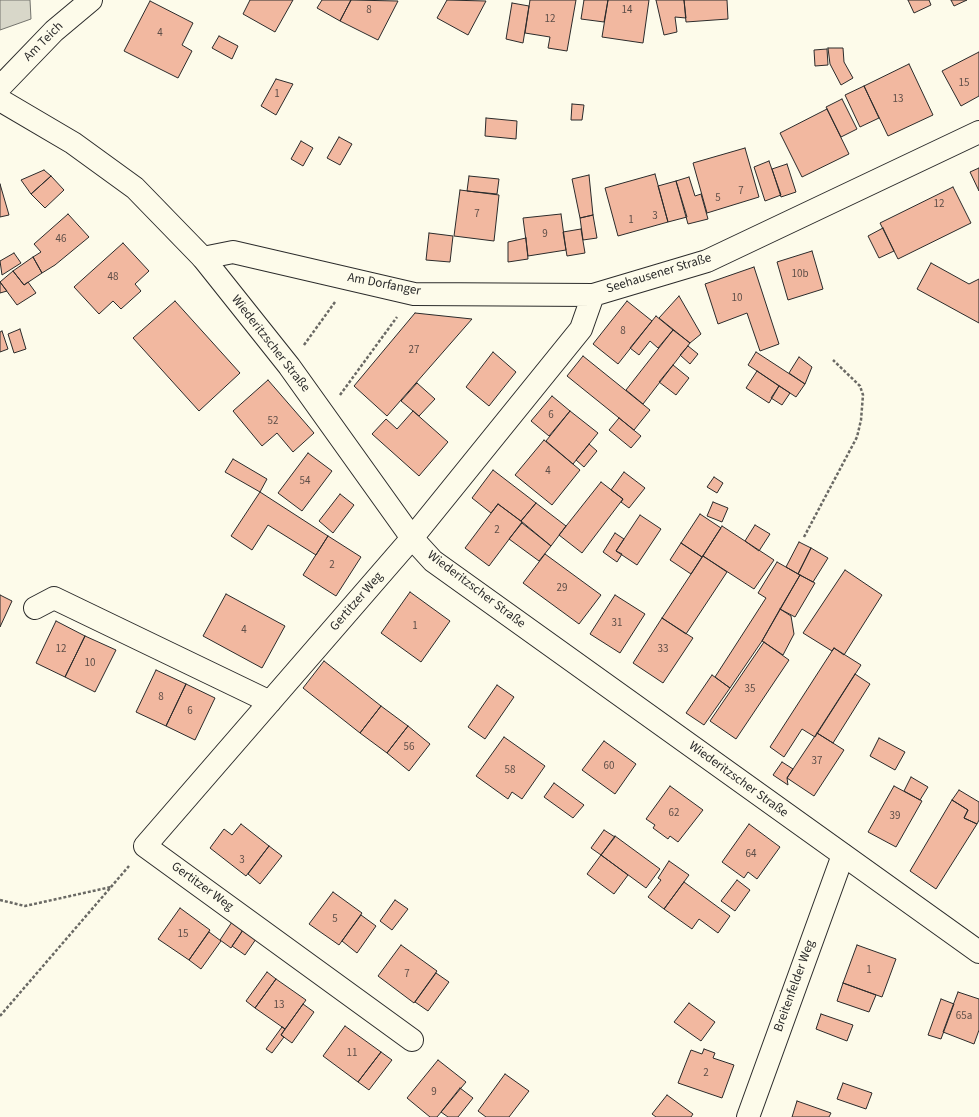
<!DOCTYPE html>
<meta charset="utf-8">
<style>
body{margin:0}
canvas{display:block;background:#fdfbea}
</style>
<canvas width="979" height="1117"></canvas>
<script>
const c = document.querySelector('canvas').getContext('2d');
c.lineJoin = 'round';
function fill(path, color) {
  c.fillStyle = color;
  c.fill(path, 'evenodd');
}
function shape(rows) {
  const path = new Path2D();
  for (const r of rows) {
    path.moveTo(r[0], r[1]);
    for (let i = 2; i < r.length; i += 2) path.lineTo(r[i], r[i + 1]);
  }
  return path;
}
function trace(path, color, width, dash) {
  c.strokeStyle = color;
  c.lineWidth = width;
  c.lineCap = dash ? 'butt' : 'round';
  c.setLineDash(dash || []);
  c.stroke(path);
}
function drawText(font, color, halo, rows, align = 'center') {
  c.font = font + ' "Source Sans 3",sans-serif';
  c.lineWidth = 3;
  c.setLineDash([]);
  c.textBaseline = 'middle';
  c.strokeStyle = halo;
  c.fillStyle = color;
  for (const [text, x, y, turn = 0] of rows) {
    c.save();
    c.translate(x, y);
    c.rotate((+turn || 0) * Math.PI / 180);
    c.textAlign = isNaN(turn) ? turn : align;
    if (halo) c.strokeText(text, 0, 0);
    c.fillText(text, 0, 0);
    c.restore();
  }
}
const water = shape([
 [0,0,30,0,31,19,0,30,0,0]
]);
fill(water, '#d8d7c9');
trace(water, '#74746e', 1);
const building = shape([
 [250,0,293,0,275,32,243,14,250,0],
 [322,0,351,0,340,21,317,8,322,0],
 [351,0,398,1,378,40,340,21,351,0],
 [447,0,486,1,468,35,437,18,447,0],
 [530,0,576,0,567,51,548,48,550,37,525,33,530,0],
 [584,0,608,0,604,22,581,19,584,0],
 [608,0,649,0,643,43,602,37,608,0],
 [656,0,684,0,686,18,675,17,677,32,664,35,656,0],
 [684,0,727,0,728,19,686,22,684,0],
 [908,0,929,0,931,5,914,13,908,0],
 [951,0,967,0,954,6,951,0],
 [150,1,193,23,182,45,192,51,178,78,124,51,150,1],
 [512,3,529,6,523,43,506,39,512,3],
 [219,36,238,46,232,59,212,48,219,36],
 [828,48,843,48,844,62,853,78,841,85,830,64,828,48],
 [827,49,828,65,815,66,814,50,827,49],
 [979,52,979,96,961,106,942,71,979,52],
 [909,64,933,115,888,136,864,86,909,64],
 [276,79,293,84,276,115,261,106,276,79],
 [864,86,879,118,860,127,845,95,864,86],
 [842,99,857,129,841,137,826,107,842,99],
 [572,104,584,105,582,120,571,120,572,104],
 [827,109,849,154,802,177,780,133,827,109],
 [486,118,517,121,516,139,485,136,486,118],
 [339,137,352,144,340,165,327,158,339,137],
 [301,141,313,148,303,166,291,159,301,141],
 [745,148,759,197,707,213,693,163,745,148],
 [769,161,781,195,765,201,754,167,769,161],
 [787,164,796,192,781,197,772,169,787,164],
 [979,168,979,191,970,172,979,168],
 [44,170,51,176,31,194,21,180,44,170],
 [655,174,668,222,618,236,605,188,655,174],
 [589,175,593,215,580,218,572,179,589,175],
 [51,176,64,190,45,208,31,194,51,176],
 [469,176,499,179,497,194,467,191,469,176],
 [689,177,695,196,701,194,708,219,688,224,676,181,689,177],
 [676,181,687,217,668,222,658,186,676,181],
 [0,184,9,215,0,217,0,184],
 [953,187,971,223,898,259,880,223,953,187],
 [460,190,499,195,494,241,454,236,460,190],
 [68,214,89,237,55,265,42,273,33,257,41,252,34,244,68,214],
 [561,214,566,250,528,256,523,218,561,214],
 [593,215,597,238,583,240,580,218,593,215],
 [883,228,894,251,879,258,868,236,883,228],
 [581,229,585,253,567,256,563,232,581,229],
 [429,233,453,236,450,262,426,260,429,233],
 [526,238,528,259,508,262,508,242,526,238],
 [123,243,149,271,135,284,141,291,121,309,113,301,99,314,74,287,123,243],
 [812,251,823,289,788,300,777,262,812,251],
 [14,253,21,263,2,275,0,261,14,253],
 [33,257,42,273,24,285,13,271,33,257],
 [931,263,969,284,979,279,979,323,917,289,931,263],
 [754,267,779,344,760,351,747,313,718,324,705,284,754,267],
 [13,271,24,285,28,282,36,293,17,305,0,282,13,271],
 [0,282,7,291,0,293,0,282],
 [679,296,701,334,690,343,659,318,679,296],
 [175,301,240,373,199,411,133,338,175,301],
 [627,301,652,321,618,364,593,344,627,301],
 [415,313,472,319,387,416,354,386,415,313],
 [656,316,673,330,658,348,650,341,639,355,630,348,656,316],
 [20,329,26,349,14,353,8,334,20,329],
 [673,330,690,343,643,404,626,390,673,330],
 [2,331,8,349,0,352,0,332,2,331],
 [688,346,698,354,690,364,680,355,688,346],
 [493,352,516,372,489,406,466,387,493,352],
 [756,352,805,384,796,397,748,365,756,352],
 [583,356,650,410,634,430,567,376,583,356],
 [799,357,812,367,805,384,789,373,799,357],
 [673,365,689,378,676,395,659,382,673,365],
 [757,371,779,386,769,403,746,388,757,371],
 [268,380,314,433,293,452,277,433,262,446,233,411,268,380],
 [417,383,435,399,419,416,401,401,417,383],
 [779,386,790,393,782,405,771,398,779,386],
 [552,396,570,411,549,436,531,421,552,396],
 [413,411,448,442,419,476,372,434,386,419,397,429,413,411],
 [570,411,598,433,573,464,546,441,570,411],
 [619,418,641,436,631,448,609,430,619,418],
 [544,440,580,470,552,505,515,475,544,440],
 [589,444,597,451,584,467,576,460,589,444],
 [308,453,332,471,302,511,278,493,308,453],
 [233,459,267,479,260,492,225,472,233,459],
 [493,470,536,503,521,521,498,504,491,513,472,498,493,470],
 [624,472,645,488,629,508,621,502,623,499,611,490,624,472],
 [714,477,723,483,717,493,707,487,714,477],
 [601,482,623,499,582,553,559,535,601,482],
 [260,492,328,536,316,555,268,525,252,550,231,536,260,492],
 [340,494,354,505,333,533,319,521,340,494],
 [713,502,728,508,722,522,707,516,713,502],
 [536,503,566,526,551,546,521,521,536,503],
 [498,504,522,522,489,566,465,548,498,504],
 [700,514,721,528,702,557,681,543,700,514],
 [640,515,661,529,637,565,616,551,640,515],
 [522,523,551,546,539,561,509,539,522,523],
 [755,525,770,534,759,551,745,541,755,525],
 [722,526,774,560,754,589,703,556,722,526],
 [615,533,624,539,616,551,622,554,617,562,603,552,615,533],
 [328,536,361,557,336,596,303,575,328,536],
 [799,542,811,548,798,574,786,567,799,542],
 [681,543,702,557,691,574,670,560,681,543],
 [811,548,828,558,813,582,798,574,811,548],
 [545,554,601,595,579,624,523,583,545,554],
 [703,556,727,572,686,634,662,618,703,556],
 [777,562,800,575,762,641,730,688,715,677,766,598,758,593,777,562],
 [845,570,882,595,844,655,834,648,832,651,803,633,845,570],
 [800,575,815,583,795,617,780,609,800,575],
 [410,592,450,621,421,662,381,633,410,592],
 [226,594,285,626,262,668,203,636,226,594],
 [0,595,12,601,0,627,0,595],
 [615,595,645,614,620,653,590,634,615,595],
 [780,609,791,616,794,634,783,655,762,641,780,609],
 [662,618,693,638,663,683,633,663,662,618],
 [56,621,85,636,65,677,36,663,56,621],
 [85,636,116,650,95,692,65,677,85,636],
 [764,642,789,660,736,739,710,721,764,642],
 [834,648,861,665,815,737,802,729,784,757,770,747,834,648],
 [324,661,381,706,360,733,303,688,324,661],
 [156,670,186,684,166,726,136,712,156,670],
 [855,674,870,684,833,743,817,733,855,674],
 [712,675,730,688,704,725,686,713,712,675],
 [186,684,215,698,195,740,166,726,186,684],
 [497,685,514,697,485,739,468,727,497,685],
 [381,706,408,726,387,753,360,733,381,706],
 [408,726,430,744,409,771,387,753,408,726],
 [817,733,844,750,814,796,787,778,817,733],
 [504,737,545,766,522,799,512,792,508,799,476,776,504,737],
 [879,738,905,752,895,770,870,756,879,738],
 [604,741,636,764,615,794,582,770,604,741],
 [782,762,793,769,787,778,788,785,773,775,782,762],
 [911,777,928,787,920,800,904,791,911,777],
 [554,783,584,805,573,818,544,797,554,783],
 [670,786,703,810,678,842,670,836,668,839,653,828,655,825,646,819,670,786],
 [894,786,922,801,896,847,868,832,894,786],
 [959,790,979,802,979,820,977,824,964,818,968,810,952,800,959,790],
 [952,800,968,810,964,818,977,824,936,889,910,871,952,800],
 [241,824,269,846,246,876,210,848,224,829,232,835,241,824],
 [749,824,780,847,757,879,748,872,744,878,722,862,749,824],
 [604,830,615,837,601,855,591,848,604,830],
 [615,836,660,869,646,888,601,855,615,836],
 [269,846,282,856,260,884,248,874,269,846],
 [601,855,628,875,614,894,587,874,601,855],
 [669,861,689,875,664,909,648,897,661,880,658,878,669,861],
 [737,880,750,890,735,911,721,901,737,880],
 [684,882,730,916,718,933,699,919,692,929,664,909,684,882],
 [333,892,362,913,339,945,309,924,333,892],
 [395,900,408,909,392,930,380,921,395,900],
 [180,908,210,930,189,960,158,939,180,908],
 [361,915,376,926,357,953,342,941,361,915],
 [232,922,243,930,231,948,220,940,232,922],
 [243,930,256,939,245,955,232,946,243,930],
 [209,932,221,941,201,969,189,960,209,932],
 [401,945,437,971,414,1003,378,976,401,945],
 [857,945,896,959,882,997,843,983,857,945],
 [267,972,276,979,255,1008,246,1001,267,972],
 [436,973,449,982,428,1011,415,1002,436,973],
 [276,979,306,1000,285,1029,255,1008,276,979],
 [843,983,876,995,869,1012,837,1001,843,983],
 [958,992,979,999,979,1030,974,1044,943,1032,958,992],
 [941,999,954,1004,941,1039,928,1035,941,999],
 [689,1003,715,1022,701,1041,674,1022,689,1003],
 [303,1004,314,1012,292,1043,281,1035,303,1004],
 [821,1014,853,1025,847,1041,816,1029,821,1014],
 [345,1026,381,1052,358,1082,323,1056,345,1026],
 [282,1027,285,1029,281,1035,284,1037,272,1053,266,1049,282,1027],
 [704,1049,715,1053,713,1058,734,1065,722,1098,678,1083,691,1050,702,1054,704,1049],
 [381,1052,392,1060,369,1090,358,1082,381,1052],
 [438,1060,466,1082,437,1117,430,1117,407,1098,438,1060],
 [505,1074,529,1091,509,1117,486,1117,478,1111,505,1074],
 [843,1083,872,1093,866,1109,837,1099,843,1083],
 [460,1088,473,1098,458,1117,448,1117,441,1112,460,1088],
 [667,1095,693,1114,691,1117,656,1117,652,1114,667,1095],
 [797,1101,831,1113,829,1117,792,1117,797,1101]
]);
fill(building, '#f2b8a0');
trace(building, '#2b2b2b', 1);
const minor = shape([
 [0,87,54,31,91,0],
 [203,258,233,252,414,294,593,295,707,261,979,132],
 [35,608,54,598,270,702],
 [412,1040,145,846,412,538,581,329,593,295],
 [748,1117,843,855]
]);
const tertiary = shape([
 [0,100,73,143,135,188,203,258,289,366,412,538,433,561,979,952]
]);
trace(minor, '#2b2b2b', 24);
trace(tertiary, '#2b2b2b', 24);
trace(shape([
 [304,345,335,302],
 [340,395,397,317],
 [804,537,857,437,861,420,863,395,860,386,833,360],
 [0,900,25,906,111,887],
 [0,1016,129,866]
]), '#6a6964', 2.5, [3, 2]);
trace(minor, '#fdfbea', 22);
trace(tertiary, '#fdfbea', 22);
drawText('11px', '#5d4e48', null, [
 ["8",369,11],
 ["14",627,11],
 ["12",550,20],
 ["4",160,34],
 ["15",964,84],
 ["1",277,95],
 ["13",898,100],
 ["7",741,192],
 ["5",718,199],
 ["12",939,205],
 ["7",477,215],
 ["3",655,217],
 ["1",631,221],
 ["9",545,235],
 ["46",61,240],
 ["10b",800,275],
 ["48",113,278],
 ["10",737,299],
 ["8",623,332],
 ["27",414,351],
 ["6",551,416],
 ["52",273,422],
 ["4",548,472],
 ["54",305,482],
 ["2",497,531],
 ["2",332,566],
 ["29",562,589],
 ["31",617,624],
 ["1",415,627],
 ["4",244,631],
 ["12",61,650],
 ["33",663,650],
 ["10",90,664],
 ["35",750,690],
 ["8",161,698],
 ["6",190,712],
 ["56",409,748],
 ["37",817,762],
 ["60",609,767],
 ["58",510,771],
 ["62",674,814],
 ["39",895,817],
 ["64",751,855],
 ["3",242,861],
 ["5",335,920],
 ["15",183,935],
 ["1",869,971],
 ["7",407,975],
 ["13",279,1006],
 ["65a",964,1017],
 ["11",352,1054],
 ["2",706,1074],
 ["9",434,1093]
]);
drawText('13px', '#2b2b2b', '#fdfbea', [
 ["Am Teich",44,42,-45],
 ["Seehausener Straße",659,274,-17],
 ["Am Dorfanger",384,285,11],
 ["Wiederitzscher Straße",270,344,52],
 ["Wiederitzscher Straße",476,590,37],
 ["Gertitzer Weg",357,602,-49],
 ["Wiederitzscher Straße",738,780,36],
 ["Gertitzer Weg",202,887,36],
 ["Breitenfelder Weg",795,986,-70]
]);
</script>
